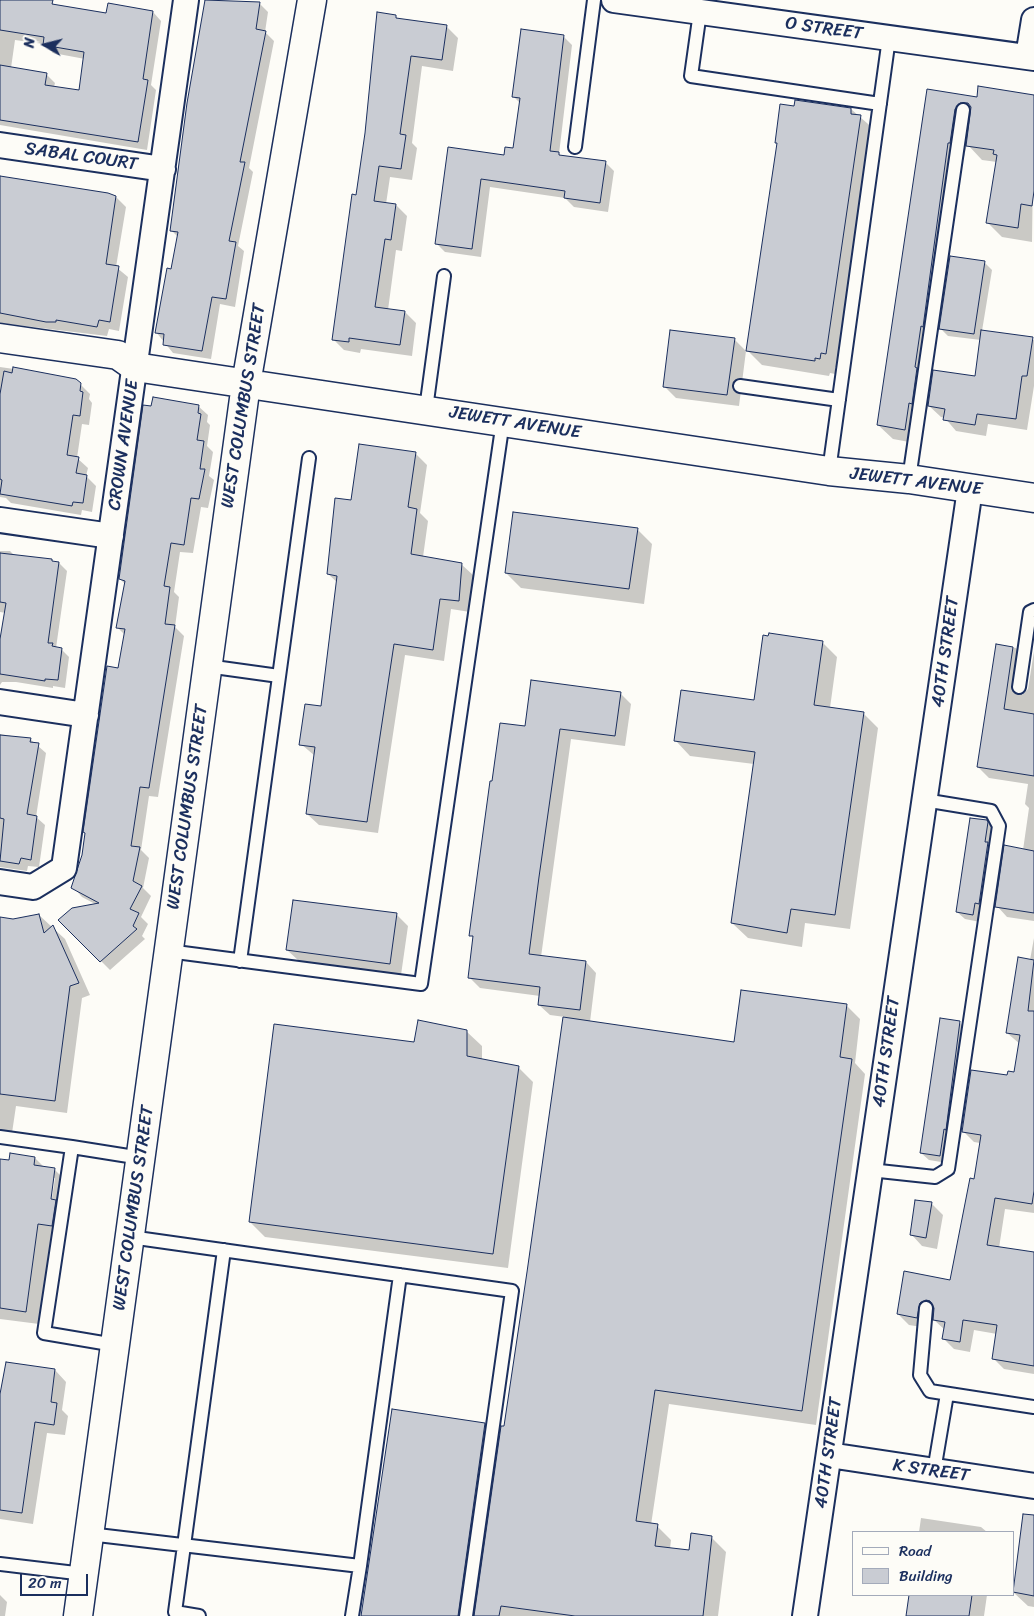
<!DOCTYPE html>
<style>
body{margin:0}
#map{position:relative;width:1034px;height:1616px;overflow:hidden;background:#fdfcf7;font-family:Sriracha,sans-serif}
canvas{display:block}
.legend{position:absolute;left:852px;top:1531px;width:162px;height:65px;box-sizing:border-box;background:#fdfcf7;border:1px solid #a3aaba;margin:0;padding:6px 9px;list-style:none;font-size:15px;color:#1b2f5e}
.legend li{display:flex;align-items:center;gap:10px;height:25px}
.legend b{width:25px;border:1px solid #a3aaba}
.north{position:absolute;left:20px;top:20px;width:50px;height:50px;-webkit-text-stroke:4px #fdfcf7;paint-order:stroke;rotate:278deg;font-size:14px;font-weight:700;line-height:20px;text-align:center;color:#1b2f5e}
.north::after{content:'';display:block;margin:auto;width:18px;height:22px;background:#1b2f5e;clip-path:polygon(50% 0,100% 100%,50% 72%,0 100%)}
.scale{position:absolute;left:20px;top:1574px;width:68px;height:22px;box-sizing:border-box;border:2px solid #1b2f5e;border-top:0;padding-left:6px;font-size:15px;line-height:18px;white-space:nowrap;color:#1b2f5e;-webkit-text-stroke:4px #fdfcf7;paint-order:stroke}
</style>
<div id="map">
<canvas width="1034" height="1616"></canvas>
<ul class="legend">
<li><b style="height:6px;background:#fdfcf7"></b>Road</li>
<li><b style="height:14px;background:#c9ccd3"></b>Building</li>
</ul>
<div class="north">N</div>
<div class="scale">20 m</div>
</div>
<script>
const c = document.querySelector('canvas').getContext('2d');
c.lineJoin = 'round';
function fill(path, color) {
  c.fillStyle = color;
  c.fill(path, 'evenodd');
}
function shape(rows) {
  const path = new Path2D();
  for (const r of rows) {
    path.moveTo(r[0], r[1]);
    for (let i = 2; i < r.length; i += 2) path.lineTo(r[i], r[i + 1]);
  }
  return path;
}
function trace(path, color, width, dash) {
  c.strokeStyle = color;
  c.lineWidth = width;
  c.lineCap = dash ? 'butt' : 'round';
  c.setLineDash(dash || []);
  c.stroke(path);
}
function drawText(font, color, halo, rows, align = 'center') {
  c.font = font + ' Sriracha,sans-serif';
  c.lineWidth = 4.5;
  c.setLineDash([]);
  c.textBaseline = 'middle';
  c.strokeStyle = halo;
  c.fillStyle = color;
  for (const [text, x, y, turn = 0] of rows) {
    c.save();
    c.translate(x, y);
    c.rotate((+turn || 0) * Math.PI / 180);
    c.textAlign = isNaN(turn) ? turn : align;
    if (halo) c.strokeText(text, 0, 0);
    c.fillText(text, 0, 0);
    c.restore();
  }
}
fill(shape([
 [0,0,40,0,52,2,55,6,108,14,153,12,161,21,151,85,156,90,147,150,0,125],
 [15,40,44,44,53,53,85,59,80,91,54,87,55,83,46,74,11,68],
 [207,0,259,3,268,12,265,32,274,41,249,168,253,172,238,246,244,251,235,307,220,304,211,359,173,353,156,332,179,238,171,230,188,103],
 [395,16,399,20,446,26,458,38,453,71,422,66,412,143,417,148,412,180,390,177,386,204,396,205,407,216,402,251,396,250,388,310,405,312,416,323,412,356,361,349,360,353,344,350,333,339,358,196],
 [563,36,572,45,559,154,561,156,605,162,614,171,608,212,574,207,565,198,490,187,481,257,445,252,436,243,449,149,505,157,514,149,520,103,513,96],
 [928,91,978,98,1034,96,1032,242,1002,237,988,223,997,162,982,160,967,144,964,157,962,157,949,257,984,262,992,270,982,331,1034,340,1034,386,1027,430,988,424,986,436,956,431,945,418,941,417,928,405,920,444,893,439,878,425],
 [939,327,948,336,981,340,976,378,932,385,929,381],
 [851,109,876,131,841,368,835,367,835,374,830,373,829,376,762,365,747,350,778,144,776,142],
 [0,177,116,197,126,207,116,267,128,277,119,331,109,329,107,336,0,323],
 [734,339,746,351,739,406,676,398,664,386],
 [0,367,49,374,80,384,90,394,89,399,92,403,89,425,82,424,77,458,88,468,86,476,96,486,92,512,82,510,81,515,11,503,6,498,0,497],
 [198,406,208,415,207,422,210,425,207,446,213,452,209,476,214,480,208,508,201,507,193,553,180,552,174,592,179,597,175,627,184,636,158,797,149,796,141,850,149,858,143,888,151,896,141,917,148,924,142,936,145,939,110,970,60,920,97,905,82,897,73,887,84,855,126,636,118,628,125,584,120,579],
 [415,453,427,465,420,513,428,521,423,557,461,564,473,575,470,612,451,609,444,661,405,655,378,833,319,825,307,814,315,756,301,744,322,708,338,583,328,574,352,501],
 [637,529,652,544,644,604,521,588,506,573],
 [0,551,10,551,15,556,59,563,67,571,56,648,61,649,69,657,65,688,53,686,53,688,16,682,2,682,0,685,0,642,6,613,0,612],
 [769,638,822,642,837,657,830,708,863,713,878,728,850,929,805,923,802,947,748,938,732,923,754,764,690,756,675,740,755,702],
 [997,645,1016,648,1027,659,1022,695,1028,689,1034,651,1034,921,1007,917,997,906,1023,850,1029,808,1025,804,1028,784,989,778,978,767],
 [620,693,631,704,625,746,571,739,541,957,586,962,596,973,590,1022,736,1043,846,1005,860,1019,855,1063,865,1074,816,1425,669,1404,651,1525,657,1526,671,1540,670,1549,690,1552,712,1538,726,1552,718,1616,363,1616,484,1424,500,1440,505,1427,565,1017,550,1015,539,1005,540,996,480,988,469,977,474,938,471,935,494,782,526,727],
 [0,734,30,739,46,753,36,817,45,825,39,867,28,866,27,871,0,867],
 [986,821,994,829,980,922,965,919,957,912],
 [396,914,408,926,401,975,299,961,287,950],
 [39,915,65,939,90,995,82,998,67,1113,16,1106,12,1133,0,1131,0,918,13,920],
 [1034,938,1034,1213,1005,1209,999,1248,1034,1253,1034,1374,1004,1369,993,1358,997,1334,974,1330,970,1352,954,1349,943,1338,945,1330,934,1320,935,1311,930,1314,928,1328,909,1325,898,1314,951,1281,975,1180,980,1143,974,1142,963,1131,1008,1077,1015,1073,1020,1044,1007,1033,1030,960],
 [959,1022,967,1030,947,1163,929,1160,921,1153],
 [466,1031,482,1046,482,1060,518,1067,533,1082,508,1268,265,1237,250,1222,415,1044],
 [35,1158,45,1168,54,1169,67,1182,64,1209,68,1214,65,1238,51,1236,39,1324,0,1319,0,1160,10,1162],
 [52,1178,55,1178,51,1205,48,1205],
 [931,1203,943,1215,937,1249,922,1246,911,1234],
 [55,1370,66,1382,62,1410,68,1416,65,1435,47,1433,33,1524,0,1519,0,1395],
 [921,1518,981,1527,987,1532,919,1532],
 [1034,1547,1034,1607,1028,1606,1013,1592],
 [0,1595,7,1602,5,1616,0,1616],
 [910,1595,987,1595,984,1616,907,1616]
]), '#0003');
const building = shape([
 [0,0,53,0,52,4,106,13,108,3,153,11,143,79,148,80,138,142,0,120,0,65,47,73,45,85,79,90,84,52,43,45,44,37,0,30,0,0],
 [205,0,260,2,256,29,266,31,240,162,245,162,229,241,236,242,226,299,212,297,202,351,163,345,164,334,155,333,167,268,171,269,178,232,170,231,187,103,205,0],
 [377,12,396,15,396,18,447,25,442,60,411,56,400,134,406,135,401,169,379,166,374,201,396,204,391,240,385,239,375,307,405,311,400,345,349,338,349,342,332,340,352,194,356,195,365,133,377,12],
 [521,29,564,35,550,151,559,152,559,155,606,161,600,203,564,198,565,191,481,179,472,249,435,244,448,147,504,155,505,147,513,148,520,98,512,97,521,29],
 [978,86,1034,95,1034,191,1032,206,1021,204,1018,228,986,223,997,155,993,154,994,150,966,146,971,107,968,103,960,103,955,109,950,143,948,143,923,327,921,326,915,367,917,368,912,404,909,403,905,430,877,425,927,89,977,97,978,86],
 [795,100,851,108,851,114,861,115,826,354,821,353,820,359,815,358,815,361,746,351,777,143,775,143,780,104,794,106,795,100],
 [0,176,108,193,116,196,106,264,119,266,110,322,99,320,97,327,56,320,56,322,46,322,0,313,0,176],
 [950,256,985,261,974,334,939,329,950,256],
 [670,330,735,338,727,395,663,387,670,330],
 [981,330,1033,337,1027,376,1022,376,1016,419,977,414,975,425,943,420,945,409,928,406,933,370,975,376,981,330],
 [13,367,76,379,81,383,80,391,83,392,80,416,73,415,67,455,79,457,76,473,87,475,83,503,73,502,72,506,0,494,2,480,0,479,0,394,4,371,12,373,13,367],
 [153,397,199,405,198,413,201,414,197,440,204,441,200,469,205,469,199,499,191,498,184,545,171,543,164,586,170,587,165,624,175,625,149,788,140,787,131,846,140,847,133,881,142,886,130,909,139,913,133,926,137,929,100,962,58,920,72,908,99,903,71,888,82,855,85,833,83,832,107,666,118,668,125,629,116,628,125,581,119,579,143,405,151,406,153,397],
 [359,444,416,452,408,507,417,509,411,554,462,563,459,601,440,599,433,650,394,644,367,822,306,814,315,747,299,745,305,704,321,706,337,576,327,574,335,498,351,500,359,444],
 [513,512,638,528,629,589,505,573,513,512],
 [0,553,52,559,52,561,59,562,48,643,53,643,52,646,62,648,58,680,45,679,45,681,0,674,0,639,6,603,0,602,0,553],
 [769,633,823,641,814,705,864,712,835,915,791,909,787,933,731,923,755,752,674,741,681,690,754,700,763,635,768,636,769,633],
 [996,644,1013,647,1004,709,1034,714,1034,776,977,767,996,644],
 [531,680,621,692,615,736,560,729,539,877,529,954,586,961,580,1010,538,1005,540,987,468,978,473,936,469,936,490,781,492,781,500,723,525,726,531,680],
 [0,735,31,738,30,742,39,743,27,814,37,816,31,860,21,858,19,864,0,861,4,819,0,818,0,735],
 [970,818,987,820,988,822,985,842,988,842,979,904,975,903,973,915,956,912,970,818],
 [1004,845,1034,851,1034,913,995,907,1004,845],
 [293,900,397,913,390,964,286,950,293,900],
 [39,914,44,933,53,925,79,983,70,986,55,1101,0,1094,0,917,13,919,39,914],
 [1018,957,1034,960,1028,1011,1034,1011,1034,1191,1032,1204,995,1198,987,1245,1034,1252,1034,1366,992,1359,997,1325,963,1320,960,1342,942,1339,945,1322,933,1320,934,1308,930,1301,926,1300,920,1303,917,1318,897,1314,904,1271,950,1280,970,1178,974,1179,981,1135,962,1132,971,1070,1007,1075,1008,1071,1014,1072,1020,1035,1006,1033,1018,957],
 [741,990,847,1004,840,1057,852,1059,802,1411,655,1390,636,1521,658,1524,655,1546,689,1550,691,1533,712,1536,703,1616,575,1616,501,1606,499,1616,474,1616,501,1426,504,1426,527,1272,563,1017,734,1042,741,990],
 [940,1018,960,1021,946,1130,944,1129,940,1156,920,1153,940,1018],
 [418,1020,467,1030,467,1056,519,1066,493,1254,249,1222,274,1024,414,1042,418,1020],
 [10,1153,35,1157,34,1165,55,1168,51,1199,56,1200,52,1226,38,1224,26,1312,0,1308,0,1159,9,1160,10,1153],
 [915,1200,932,1202,926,1238,910,1235,915,1200],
 [6,1362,55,1369,51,1402,57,1403,54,1425,35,1422,22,1513,0,1510,0,1394,6,1362],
 [392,1409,485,1423,458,1616,361,1616,392,1409],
 [1023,1514,1034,1515,1034,1596,1013,1592,1023,1514],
 [909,1595,972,1595,969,1616,906,1616,909,1595]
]);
fill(building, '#c9ccd3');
trace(building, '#1b2f5e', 1);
const lane = shape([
 [700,12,691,76,880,104],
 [575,147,594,0],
 [740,386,839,400],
 [426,409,444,276],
 [829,471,889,38],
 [909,479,963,110],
 [207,666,279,676],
 [1019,687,1030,612,1034,610],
 [168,951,421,984,503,421],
 [240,961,309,458],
 [0,1137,72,1147],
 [870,1170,935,1177,948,1169,999,826,991,811,924,800],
 [130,1237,512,1291,466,1616],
 [926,1308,920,1375,930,1391,1034,1407],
 [115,1345,44,1333,72,1147,141,1158],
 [934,1471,947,1394],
 [89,1534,360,1566,352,1616],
 [0,1564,84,1574],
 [360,1566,400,1275],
 [199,1616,175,1612,224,1250]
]);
const street = shape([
 [614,0,1034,58],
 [1028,57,1034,20],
 [0,145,163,169],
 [0,520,111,536],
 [0,702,86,715],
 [0,882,33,887,64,868,186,0],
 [829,1455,1034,1486],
 [805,1616,970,489]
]);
const secondary = shape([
 [0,338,118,355,135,367,829,471,909,479,1034,498],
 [78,1616,246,384,312,0]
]);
trace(lane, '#1b2f5e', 16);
trace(street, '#1b2f5e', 28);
trace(secondary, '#1b2f5e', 31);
trace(lane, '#fdfcf7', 12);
trace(street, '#fdfcf7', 24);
trace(secondary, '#fdfcf7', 28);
drawText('18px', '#1b2f5e', '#fdfcf7', [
 ["O STREET",824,29,8],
 ["SABAL COURT",81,157,8],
 ["WEST COLUMBUS STREET",244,406,-81],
 ["JEWETT AVENUE",515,423,9],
 ["CROWN AVENUE",124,445,-82],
 ["JEWETT AVENUE",916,482,7],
 ["40TH STREET",946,652,-82],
 ["WEST COLUMBUS STREET",188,807,-82],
 ["40TH STREET",887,1052,-82],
 ["WEST COLUMBUS STREET",134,1208,-82],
 ["40TH STREET",829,1453,-82],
 ["K STREET",931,1471,8]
]);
</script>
